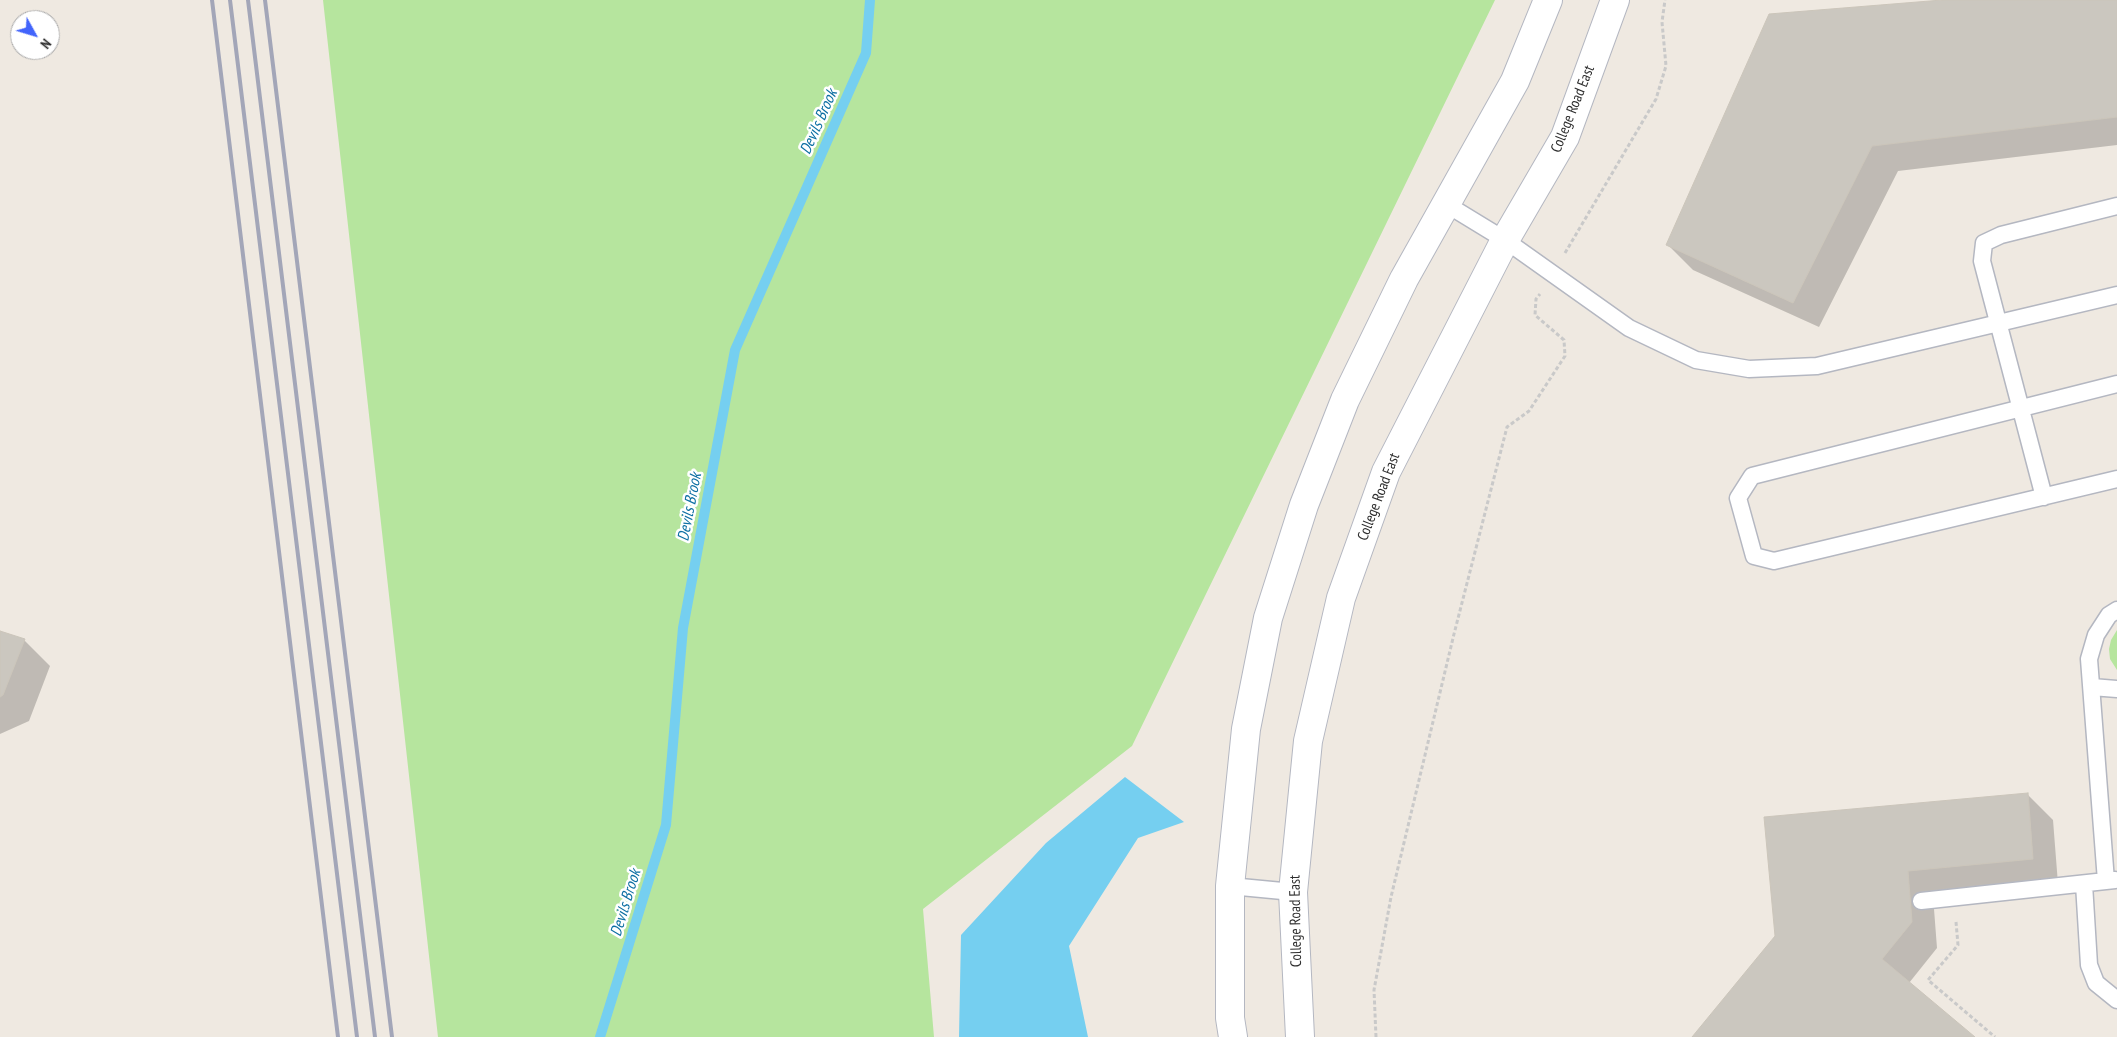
<!DOCTYPE html>
<style>
body{margin:0}
#map{position:relative;width:2117px;height:1037px;overflow:hidden;background:#efe9e1;font-family:"PT Sans Narrow",sans-serif}
canvas{display:block}
.north{position:absolute;left:10px;top:10px;width:50px;height:50px;box-sizing:border-box;background:#fff;border:1px solid #ababab;border-radius:50%;rotate:129deg;font-size:14px;font-weight:700;line-height:20px;text-align:center;color:#2e2e2e}
.north::after{content:'';display:block;margin:auto;width:18px;height:22px;background:#4264fb;clip-path:polygon(50% 0,100% 100%,50% 72%,0 100%)}
</style>
<div id="map">
<canvas width="2117" height="1037"></canvas>
<div class="north">N</div>
</div>
<script>
const c = document.querySelector('canvas').getContext('2d');
c.lineJoin = 'round';
function fill(path, color) {
  c.fillStyle = color;
  c.fill(path, 'evenodd');
}
function shape(rows) {
  const path = new Path2D();
  for (const r of rows) {
    path.moveTo(r[0], r[1]);
    for (let i = 2; i < r.length; i += 2) path.lineTo(r[i], r[i + 1]);
  }
  return path;
}
function trace(path, color, width, dash) {
  c.strokeStyle = color;
  c.lineWidth = width;
  c.lineCap = dash ? 'butt' : 'round';
  c.setLineDash(dash || []);
  c.stroke(path);
}
function drawText(font, color, halo, rows, align = 'center') {
  c.font = font + ' "PT Sans Narrow",sans-serif';
  c.lineWidth = 5;
  c.setLineDash([]);
  c.textBaseline = 'middle';
  c.strokeStyle = halo;
  c.fillStyle = color;
  for (const [text, x, y, turn = 0] of rows) {
    c.save();
    c.translate(x, y);
    c.rotate((+turn || 0) * Math.PI / 180);
    c.textAlign = isNaN(turn) ? turn : align;
    if (halo) c.strokeText(text, 0, 0);
    c.fillText(text, 0, 0);
    c.restore();
  }
}
fill(shape([
 [323,0,1495,0,1132,746,923,909,934,1037,438,1037],
 [2117,630,2117,670,2110,659,2109,649,2111,640]
]), '#b6e59e');
fill(shape([
 [1125,777,1184,822,1138,838,1069,946,1088,1037,959,1037,961,935,1046,843]
]), '#75cff0');
fill(shape([
 [1957,0,2117,0,2117,145,1898,171,1819,327,1693,270,1668,245],
 [0,632,24,640,50,666,29,721,0,734],
 [2027,794,2053,820,2058,884,1933,896,1937,948,1909,983,1973,1037,1693,1037,1777,937]
]), '#0003');
trace(shape([
 [600,1037,666,825,683,628,735,350,866,53,870,0]
]), '#75cff0', 10);
const building = shape([
 [1942,0,2117,0,2117,117,1872,146,1793,303,1666,245,1769,14,1942,0],
 [0,631,25,639,3,695,0,697,0,631],
 [2028,793,2033,859,1908,871,1912,922,1882,959,1975,1037,1692,1037,1775,936,1764,817,2028,793]
]);
fill(building, '#cbc7bf');
trace(building, '#cbc5ba', 1);
const lane = shape([
 [1446,204,1505,240,1629,328,1696,360,1749,369,1817,366,2117,295],
 [2117,384,1752,476,1738,498,1754,556,1774,561,2117,479],
 [2044,497,1982,261,1984,243,2001,235,2117,206],
 [2092,687,2117,689],
 [2106,881,2089,659,2096,635,2109,615,2117,610],
 [2084,884,2089,965,2096,983,2117,1000],
 [1230,886,1293,892],
 [1921,901,2115,880]
]);
const secondary = shape([
 [1233,1037,1230,1018,1230,886,1246,729,1268,618,1304,505,1345,400,1404,279,1515,81,1548,0],
 [1300,1037,1293,892,1308,741,1341,598,1386,472,1505,240,1565,137,1615,0]
]);
trace(lane, '#b4b7c1', 19);
trace(secondary, '#b4b7c1', 30);
trace(shape([
 [1565,253,1656,99,1666,66,1662,22,1665,0],
 [1956,922,1958,945,1928,980,1995,1037],
 [1376,1037,1374,990,1391,897,1454,634,1507,427,1529,411,1565,356,1564,340,1535,315,1536,299,1540,294]
]), '#c9c9c9', 3, [4, 2.5]);
trace(lane, '#fff', 16);
trace(secondary, '#fff', 28);
trace(shape([
 [212,0,338,1037],
 [230,0,357,1037],
 [248,0,375,1037],
 [265,0,392,1037]
]), '#a3a6b8', 4);
drawText('15px', '#2e2e2e', '#fff', [
 ["College Road East",1573,109,-68],
 ["College Road East",1379,497,-69],
 ["College Road East",1296,921,-91]
]);
drawText('italic 16px', '#0d6fa3', '#fff', [
 ["Devils Brook",819,122,-66],
 ["Devils Brook",690,507,-79],
 ["Devils Brook",626,903,-73]
]);
</script>
